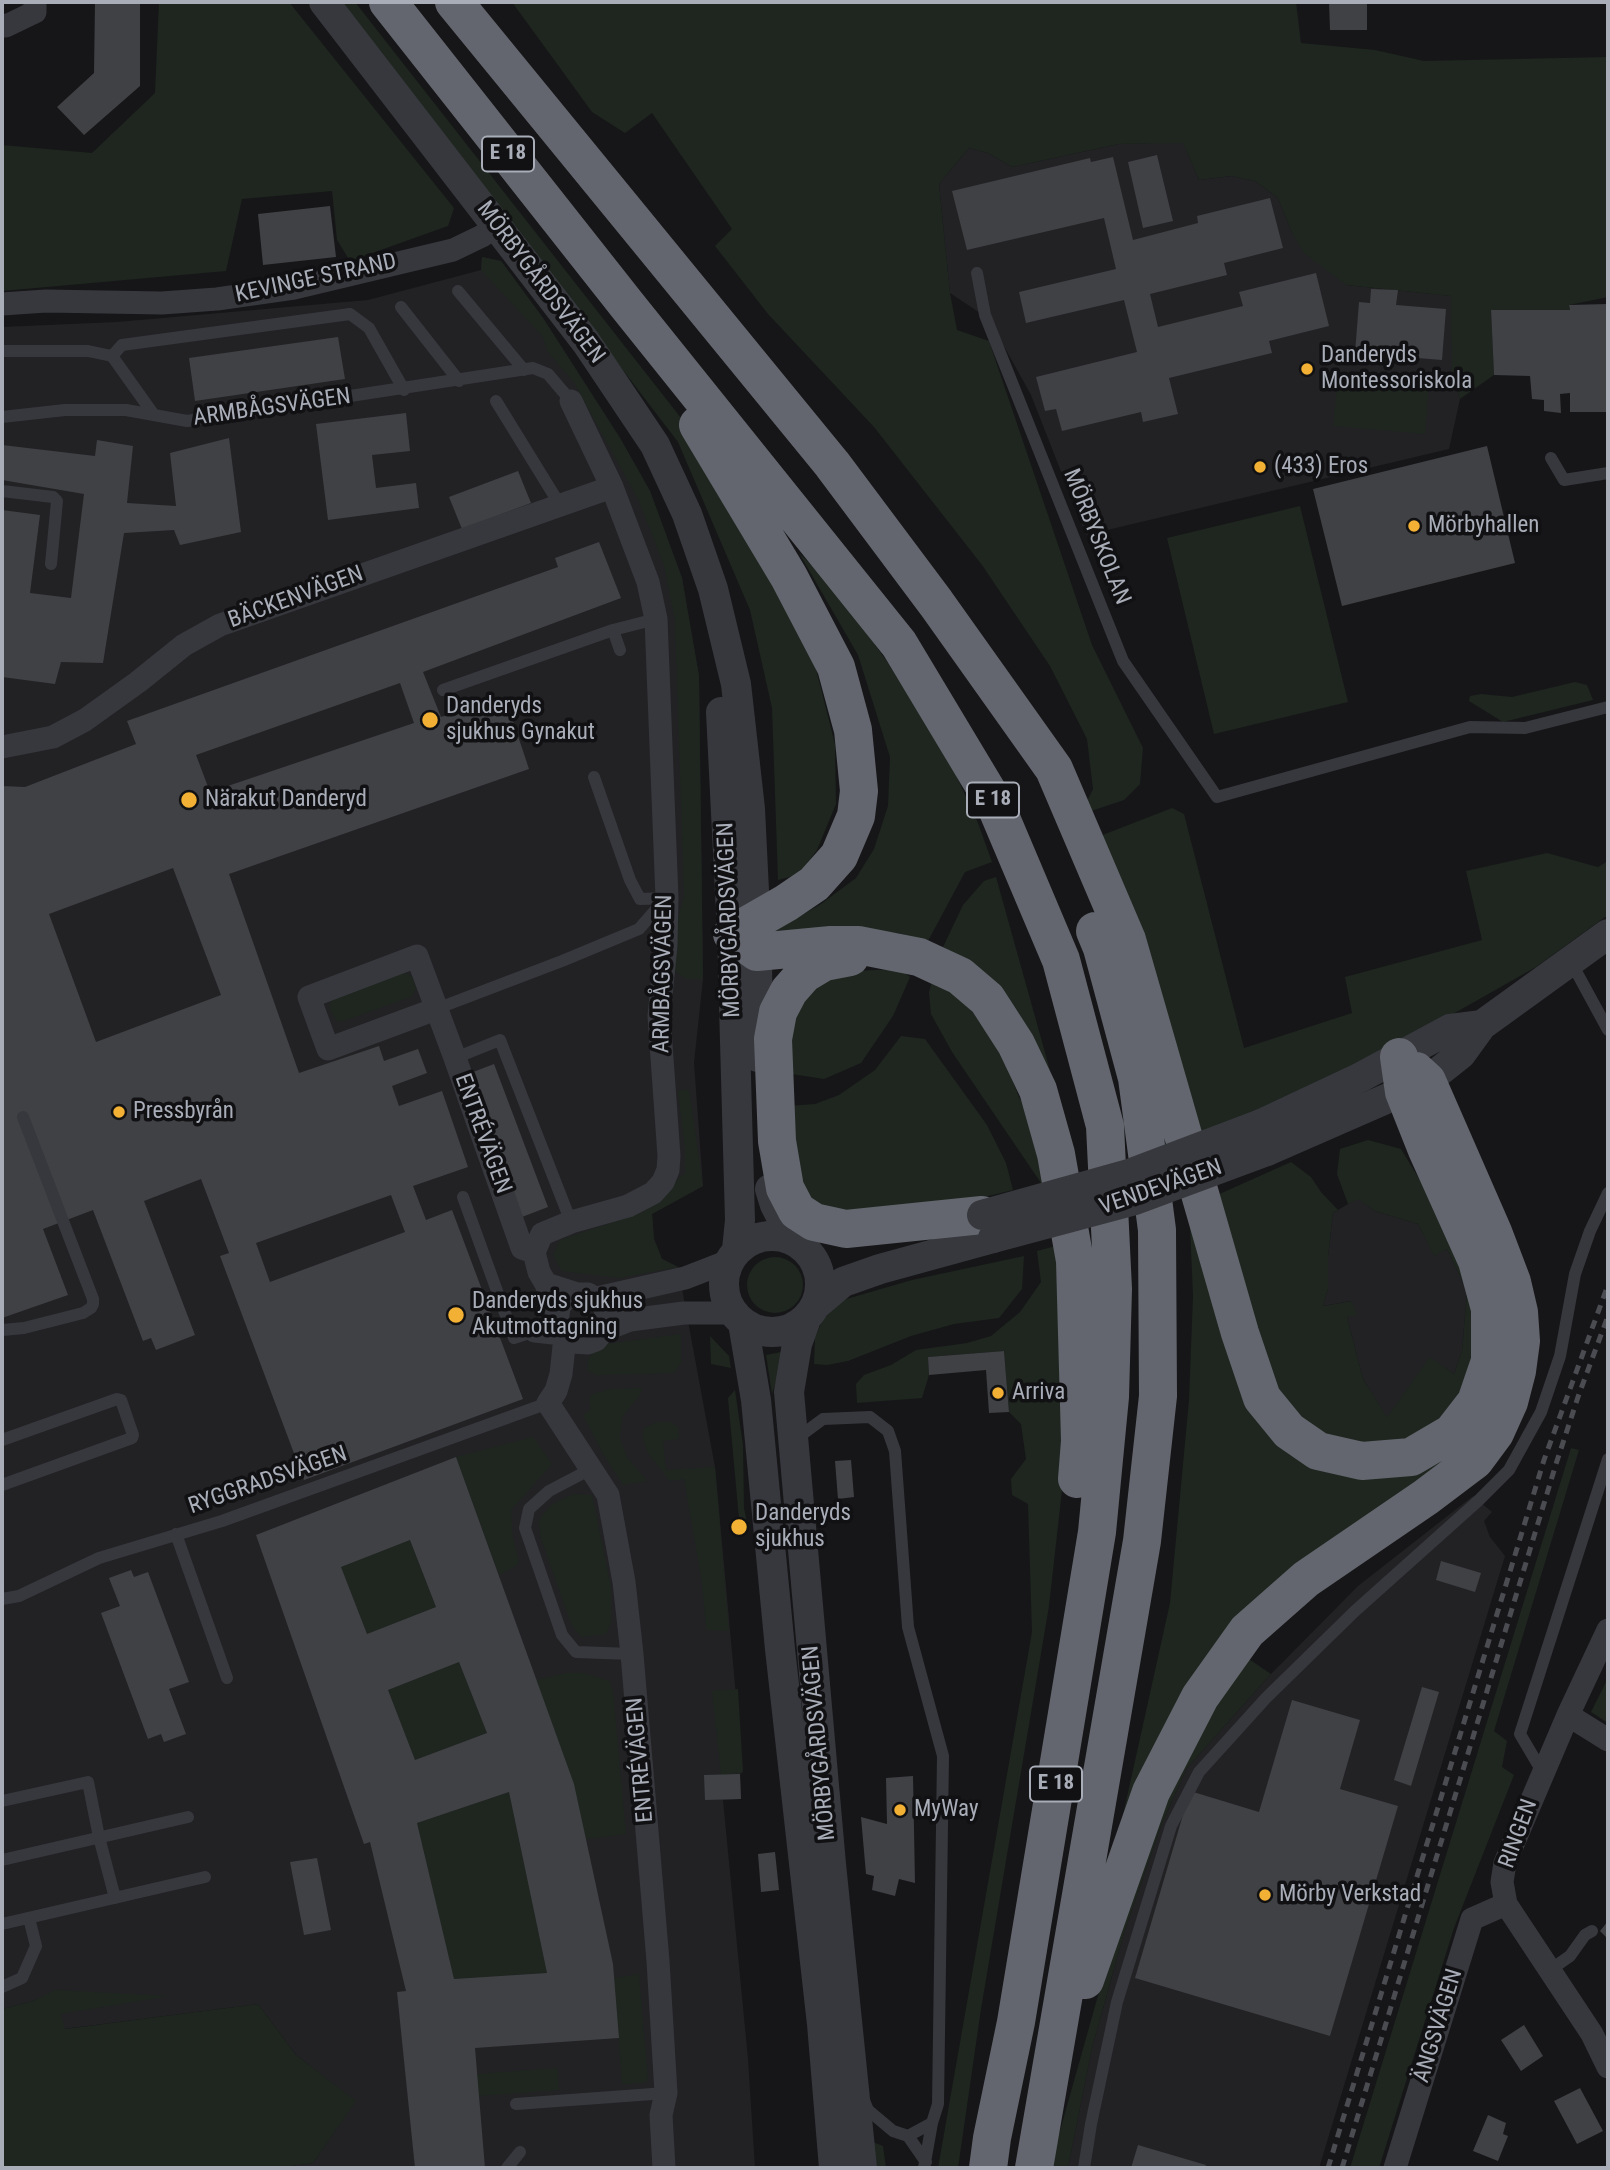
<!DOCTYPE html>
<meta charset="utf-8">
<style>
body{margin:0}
#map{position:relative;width:1610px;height:2170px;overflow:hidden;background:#161618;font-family:"Roboto Condensed",sans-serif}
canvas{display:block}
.frame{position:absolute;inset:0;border:4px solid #a8adb8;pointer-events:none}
</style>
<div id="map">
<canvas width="1610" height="2170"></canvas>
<div class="frame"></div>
</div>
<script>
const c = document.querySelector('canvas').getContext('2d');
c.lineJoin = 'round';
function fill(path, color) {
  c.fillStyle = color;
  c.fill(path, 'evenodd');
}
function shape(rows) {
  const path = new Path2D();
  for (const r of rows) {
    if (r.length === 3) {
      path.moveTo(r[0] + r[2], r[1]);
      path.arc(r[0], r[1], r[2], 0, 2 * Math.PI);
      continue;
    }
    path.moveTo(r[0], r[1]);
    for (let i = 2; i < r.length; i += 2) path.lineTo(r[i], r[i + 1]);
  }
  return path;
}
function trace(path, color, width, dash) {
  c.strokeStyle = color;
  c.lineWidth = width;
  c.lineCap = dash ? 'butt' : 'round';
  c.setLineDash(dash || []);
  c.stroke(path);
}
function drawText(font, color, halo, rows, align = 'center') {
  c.font = font + ' "Roboto Condensed",sans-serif';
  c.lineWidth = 7;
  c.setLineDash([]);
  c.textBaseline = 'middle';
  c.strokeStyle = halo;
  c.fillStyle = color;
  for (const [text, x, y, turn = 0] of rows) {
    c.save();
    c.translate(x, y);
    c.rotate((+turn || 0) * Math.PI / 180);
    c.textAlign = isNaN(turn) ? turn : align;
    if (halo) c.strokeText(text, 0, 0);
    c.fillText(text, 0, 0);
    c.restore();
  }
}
fill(shape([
 [1183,142,1199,180,1231,176,1255,181,1278,198,1292,233,1346,285,1452,296,1452,376,1460,399,1449,449,1086,535,1031,395,989,319,950,293,939,184,969,148,988,153,1012,167,1119,144],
 [482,257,501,261,543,318,620,438,650,491,682,578,699,676,703,979,694,1063,703,1186,652,1214,654,1239,662,1259,678,1267,715,1467,743,1772,740,1774,741,1799,723,1800,748,2059,755,2168,276,2168,313,2163,355,2101,296,2055,258,2004,64,2029,55,1991,33,2001,2,2009,2,327,117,322,368,300,481,270],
 [1358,1198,1375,1211,1418,1224,1434,1255,1447,1249,1467,1291,1462,1351,1454,1374,1430,1358,1387,1418,1363,1379,1347,1317,1351,1301,1323,1306,1328,1289,1328,1257,1333,1213],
 [1473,1496,1492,1512,1484,1521,1490,1537,1505,1556,1319,2168,1068,2168,1092,2048,1124,1933,1162,1823,1187,1768,1271,1674,1358,1586]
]), '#222225');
fill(shape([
 [159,2,289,2,454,208,448,226,350,261,337,240,332,191,242,199,226,271,2,291,2,145,92,153,155,93],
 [341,2,355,2,692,432,815,665,835,744,836,804,817,850,798,875,778,880,772,708,750,610,678,442],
 [512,2,1296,2,1301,43,1375,50,1424,61,1608,57,1608,297,1569,305,1570,310,1491,310,1494,375,1460,399,1452,376,1451,296,1346,285,1304,253,1292,233,1278,198,1255,181,1231,176,1199,180,1183,143,1119,144,1012,167,988,153,969,148,939,184,950,293,957,330,989,341,1092,645,1143,748,1140,784,1124,800,1091,811,1086,803,1093,789,1087,739,1050,666,982,565,874,427,768,314,715,246,732,229,652,113,625,133,592,112],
 [482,257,501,261,543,318,620,438,650,491,682,578,699,676,703,979,686,979,666,964,684,895,675,621,664,565,638,499,573,381,548,352,543,337,481,270],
 [1338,377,1429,385,1425,434,1333,426],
 [1300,506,1348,702,1214,734,1167,538],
 [799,553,831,583,888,663,950,762,978,823,992,862,965,872,928,941,898,933,847,929,774,931,821,904,856,878,874,849,888,806,890,757,858,655],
 [1575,682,1587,685,1593,700,1503,722,1469,701,1470,696,1481,694,1512,697],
 [1172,808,1184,814,1244,1048,1352,1013,1345,977,1482,940,1466,871,1547,853,1598,867,1608,861,1608,915,1536,967,1437,1023,1270,1112,1200,1138,1100,836],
 [996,877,1065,1124,958,957,943,947,963,905,984,881],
 [900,969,910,977,893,1016,861,1063,824,1079,785,1073,795,1006,810,985,853,971],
 [401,972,412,976,416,989,411,997,346,1020,338,1021,333,1015,329,1006,333,998],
 [932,981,956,993,995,1037,1019,1097,1043,1146,1052,1183,1041,1183,952,1052,931,1014,929,992],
 [901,1036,925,1039,987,1125,1006,1163,1013,1190,960,1203,862,1216,823,1211,803,1191,787,1106,815,1104,839,1095,875,1070],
 [689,1089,703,1186,652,1214,654,1239,662,1259,678,1267,619,1278,562,1271,553,1255,560,1240,641,1213,685,1173,685,1148,678,1091],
 [1368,1140,1401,1149,1429,1195,1465,1265,1474,1329,1468,1385,1443,1421,1413,1437,1368,1447,1329,1440,1296,1416,1262,1370,1215,1196,1291,1162,1311,1177,1321,1192,1338,1210,1333,1213,1328,1257,1328,1289,1323,1306,1352,1301,1357,1315,1347,1317,1363,1379,1387,1417,1430,1357,1454,1374,1462,1351,1467,1291,1447,1249,1434,1256,1418,1224,1375,1211,1358,1199,1348,1204,1337,1174,1340,1149],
 [1189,1202,1264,1430,1290,1455,1326,1471,1442,1453,1448,1460,1356,1523,1123,1815,1170,1603,1189,1400,1193,1296],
 [1056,1246,1065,1399,1062,1490,1049,1606,981,2009,958,2168,938,2168,1032,1632,1028,1504,1012,1495,1011,1479,1026,1459,1021,1424,1009,1412,1004,1351,928,1357,929,1375,922,1398,857,1403,856,1384,864,1375,891,1365,916,1350,967,1343,991,1336,1020,1312,1041,1282,1037,1251],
 [1024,1256,1022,1289,999,1318,954,1324,911,1336,848,1361,827,1365,814,1364,815,1337,823,1319,843,1300,912,1280],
 [775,1285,28],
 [681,1334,681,1363,674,1373,596,1375,587,1370,588,1360,593,1352,607,1344],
 [710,1336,729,1356,731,1368,711,1364],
 [786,1351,772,1394,766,1355],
 [642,1388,640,1395,622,1417,620,1439,627,1457,647,1481,623,1485,602,1452,583,1415,591,1410,589,1398,595,1393,611,1389],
 [735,1390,743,1445,744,1508,747,1522,739,1519,728,1398],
 [657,1422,671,1422,678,1427,679,1439,663,1441,666,1470,715,1467,729,1631,706,1630,702,1583,684,1479,670,1481,648,1453,643,1439,644,1428],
 [533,1437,552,1464,511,1510,513,1538,519,1562,516,1566,499,1575,456,1457],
 [1571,1448,1579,1450,1494,1731,1507,1741,1502,1767,1514,1775,1454,1928,1379,2168,1350,2168],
 [573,1494,592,1495,611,1587,611,1622,606,1634,582,1637,572,1626,541,1539,539,1520,551,1505],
 [410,1540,436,1607,367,1634,341,1567],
 [1246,1657,1271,1674,1187,1768,1162,1823,1124,1933,1092,2048,1068,2168,1052,2168,1054,2152,1097,1999,1139,1871,1183,1759],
 [459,1662,487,1733,415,1760,388,1690],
 [566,1673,583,1673,610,1681,613,1692,626,1834,586,1839,536,1680],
 [1608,1678,1608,1723,1591,1712],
 [738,1689,743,1772,721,1775,712,1691],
 [509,1792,547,1973,454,1979,417,1823],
 [639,1974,648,2080,643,2083,622,2084,614,1978],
 [55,1990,170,1996,61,2014,65,2029,258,2004,296,2055,356,2101,313,2163,276,2168,2,2168,2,2009,33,2001],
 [557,2068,559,2090,479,2096,477,2074],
 [868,2140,883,2146,886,2168,871,2168]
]), '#1e261f');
fill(shape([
 [95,2,140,2,140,86,84,135,57,107,94,73],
 [1329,2,1367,2,1367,30,1330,30],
 [1157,155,1173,221,1143,228,1128,162],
 [1113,157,1133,240,1198,223,1197,216,1270,198,1283,248,1224,263,1227,275,1150,294,1158,327,1243,306,1239,292,1316,273,1329,326,1269,341,1272,353,1169,378,1178,414,1143,422,1141,412,1062,431,1056,409,1045,411,1036,377,1137,352,1124,300,1026,323,1019,292,1116,269,1104,218,967,250,952,191,1090,158,1091,162],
 [330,206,336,257,263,265,258,214],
 [1371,289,1398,290,1396,305,1446,309,1442,360,1355,353,1359,302,1370,303],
 [1608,304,1608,412,1570,412,1570,393,1560,394,1561,413,1544,411,1544,400,1532,399,1530,376,1494,375,1491,310,1570,310,1569,305],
 [338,337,345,379,195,401,189,358],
 [406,413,410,451,372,455,376,488,416,483,419,508,328,520,316,424],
 [229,438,241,532,180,545,174,530,124,533,103,663,61,662,55,684,2,677,2,510,40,515,30,593,71,598,84,494,2,480,2,445,95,456,97,440,133,446,127,503,176,506,170,453],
 [1487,446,1515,563,1342,606,1313,489],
 [518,471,531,503,462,529,449,497],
 [599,542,621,598,423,672,441,717,505,697,529,769,229,874,299,1073,379,1046,384,1061,418,1049,427,1073,392,1086,399,1106,442,1091,468,1167,413,1186,426,1220,452,1210,523,1399,304,1480,220,1256,229,1253,201,1179,144,1201,195,1335,156,1350,151,1338,143,1341,93,1210,43,1229,68,1295,2,1318,2,786,25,787,136,744,127,721,558,567,555,558],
 [400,683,414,723,210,792,196,755],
 [173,868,221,995,96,1042,49,914],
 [391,1195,405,1232,270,1282,256,1243],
 [494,1064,548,1207,522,1217,468,1074],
 [1004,1351,1009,1412,989,1413,986,1370,929,1375,928,1357],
 [456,1457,574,1784,613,1964,619,2038,475,2048,485,2168,415,2168,397,1992,406,1991,370,1842,364,1844,256,1535],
 [410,1540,436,1607,367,1634,341,1567],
 [459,1662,487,1733,415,1760,388,1690],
 [509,1792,547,1973,454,1979,417,1823],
 [851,1460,854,1497,838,1499,835,1461],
 [1441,1561,1481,1573,1475,1592,1436,1580],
 [131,1570,134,1577,148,1572,189,1682,169,1689,186,1734,164,1742,161,1734,148,1739,101,1613,120,1606,109,1578],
 [1422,1687,1439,1692,1411,1786,1394,1780],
 [1292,1700,1360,1720,1340,1789,1398,1806,1330,2036,1135,1978,1190,1791,1259,1812],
 [740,1774,741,1799,705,1800,704,1775],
 [913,1776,915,1883,899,1879,895,1896,872,1890,874,1876,866,1874,861,1817,887,1824,886,1778],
 [775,1852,779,1890,761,1892,758,1854],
 [317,1858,331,1930,304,1935,290,1862],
 [1608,1921,1608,1939,1600,1931],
 [1524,2025,1543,2056,1521,2071,1501,2040],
 [1580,2088,1603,2131,1577,2144,1554,2101],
 [1488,2115,1506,2123,1503,2134,1508,2136,1498,2161,1473,2151],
 [1138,2145,1206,2165,1205,2168,1131,2168]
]), '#404145');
trace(shape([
 [977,273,985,315,1123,661,1217,797,1470,727,1525,728,1608,707],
 [458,291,524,370],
 [401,307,459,381],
 [2,351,88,351,112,356,154,415],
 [112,356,122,345,350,314,369,328,404,390],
 [496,401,560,505],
 [2,417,65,410,126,410,187,421,533,368,548,374,571,401],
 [1551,458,1564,480,1608,473],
 [2,491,53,497,57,501,51,564],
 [613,630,620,650],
 [443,690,613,630,656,619],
 [594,777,630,880,640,899,667,898],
 [1571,962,1608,1030],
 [436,1009,562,961,639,929,666,898],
 [455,1058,500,1040,571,1222],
 [463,1197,514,1338,535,1331],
 [2,1330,24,1328,83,1313,91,1308,93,1304,93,1299,23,1117],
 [796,1439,823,1419,870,1417,888,1431,895,1451,908,1627,943,1756,938,2104,932,2123,908,2136,893,2131,868,2110,863,2098],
 [2,1440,117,1399,121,1400,133,1435,132,1438,2,1485],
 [591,1469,549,1491,529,1509,525,1528,562,1635,576,1652,632,1654],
 [176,1534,227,1678],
 [2,1599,19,1596,99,1558,222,1521,548,1403],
 [1543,1773,1520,1734,1608,1459],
 [2,1801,88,1782,99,1837,115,1898],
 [2,1860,188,1817],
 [2,1924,205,1877],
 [1550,1970,1570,1956,1585,1935,1592,1931],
 [2,1987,22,1978,36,1946,29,1918],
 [516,2104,666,2093],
 [908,2136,926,2162],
 [507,2168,520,2152],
 [924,2168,932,2123],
 [1084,2168,1091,2124,1117,2002,1171,1826,1199,1772,1266,1698,1355,1611,1478,1501,1509,1470,1541,1412,1560,1356,1575,1274,1590,1231,1608,1193]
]), '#37383d', 12);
trace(shape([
 [2,25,6,26,35,12,35,2],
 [2,304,46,301,162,303,217,299,294,288,453,250,482,236,498,225],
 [2,747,53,737,85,720,138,682,184,645,220,625,612,487],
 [436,1009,328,1049,309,997,417,956,455,1058,522,1248,534,1252],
 [546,1284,577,1294,588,1294,602,1303,606,1311,606,1327,596,1340,588,1343,572,1342,560,1331,557,1323,559,1307,564,1300,577,1294],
 [597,1298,685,1278,729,1261],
 [557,1313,546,1284,539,1272,534,1252,542,1234,571,1222,628,1206,653,1193,663,1182,668,1170,669,1156,659,1016,666,945,667,898,656,619,648,582,612,487,571,401],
 [604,1330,630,1320,684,1313,733,1313],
 [535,1331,562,1334],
 [565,1337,561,1374,556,1391,548,1403,608,1495,624,1582,632,1654,658,1961,666,2093,661,2115,664,2168],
 [1608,1630,1568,1715,1505,1863,1502,1882,1506,1904,1592,2034,1608,2067],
 [1568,1715,1608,1740],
 [1395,2168,1472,1919,1506,1904]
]), '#37383d', 23);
trace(shape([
 [324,2,586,342,655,445,687,514,713,589,736,684,750,809,757,952,758,1057],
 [721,712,732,934,740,1220,737,1250],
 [1261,1124,1361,1077,1450,1029,1482,1025],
 [1267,1151,1427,1081,1461,1054,1482,1025,1608,934],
 [770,1189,775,1205,793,1240],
 [772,1284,48],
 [817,1304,843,1282,880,1269,993,1238],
 [806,1319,797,1344,789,1392,831,1864,862,2168],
 [743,1323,756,1400,780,1649,822,2024,834,2168]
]), '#37383d', 30);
trace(shape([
 [388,2,627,305,899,644,995,804,1061,960,1105,1126,1113,1289,1110,1397,1097,1532,1016,2022,992,2138,988,2168],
 [454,2,832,464,936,603,1054,769,1127,940,1240,1333,1262,1398,1289,1431,1318,1451,1362,1461,1411,1457,1452,1433,1476,1402,1490,1361,1490,1309,1477,1261,1427,1150,1404,1092,1399,1057],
 [698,425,789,577,836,667,853,730,859,791,856,816,839,856,814,884,786,903,732,934,757,952,831,945,858,945,919,957,960,976,987,999,1016,1044,1038,1090,1056,1154,1075,1261,1080,1441,1077,1479],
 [850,957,824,962,804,974,789,991,778,1012,773,1039,777,1141,785,1188,797,1211,814,1222,846,1229,982,1215],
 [1085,1980,1151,1792,1200,1697,1247,1631,1306,1579,1426,1497,1475,1460,1495,1433,1509,1402,1517,1371,1521,1341,1519,1312,1512,1282,1493,1232,1427,1081,1416,1071],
 [1034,2168,1142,1541,1158,1396,1157,1230,1145,1138,1137,1078,1102,948,1095,931]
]), '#63666e', 38);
trace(shape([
 [1328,2168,1544,1460,1608,1285],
 [1342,2168,1556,1464,1578,1397,1608,1316]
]), '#4a4c52', 5, [9, 7]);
trace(shape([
 [982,1215,1129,1174,1261,1124],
 [993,1238,1135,1200,1267,1151]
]), '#37383d', 30);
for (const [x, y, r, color] of [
 [1307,369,7,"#f2b134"],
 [1260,467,7,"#f2b134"],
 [1414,526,7,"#f2b134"],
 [430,720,9,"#f2b134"],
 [189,800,9,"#f2b134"],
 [119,1112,7,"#f2b134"],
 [456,1315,9,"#f2b134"],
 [998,1393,7,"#f2b134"],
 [739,1527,9,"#f2b134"],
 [900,1810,7,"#f2b134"],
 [1265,1895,7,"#f2b134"]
]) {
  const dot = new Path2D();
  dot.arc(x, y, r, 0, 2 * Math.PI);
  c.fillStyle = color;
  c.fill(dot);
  trace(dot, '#111113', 2.5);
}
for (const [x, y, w] of [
 [508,154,52],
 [993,800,52],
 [1056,1784,52]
]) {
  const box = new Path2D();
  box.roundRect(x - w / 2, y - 17.5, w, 35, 5);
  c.fillStyle = '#111113';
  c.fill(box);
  trace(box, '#a8adb8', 2);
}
drawText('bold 21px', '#a8adb8', null, [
 ["E 18",508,154],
 ["E 18",993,800],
 ["E 18",1056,1784]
]);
drawText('23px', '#a8adb8', '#111113', [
 ["KEVINGE STRAND",316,279,-12],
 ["MÖRBYGÅRDSVÄGEN",540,283,53],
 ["ARMBÅGSVÄGEN",272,408,-8],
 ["MÖRBYSKOLAN",1096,537,68],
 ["BÄCKENVÄGEN",296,598,-20],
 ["MÖRBYGÅRDSVÄGEN",730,920,-92],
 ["ARMBÅGSVÄGEN",664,974,-89],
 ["ENTRÉVÄGEN",482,1134,70],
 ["VENDEVÄGEN",1161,1188,-19],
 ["RYGGRADSVÄGEN",268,1481,-19],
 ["MÖRBYGÅRDSVÄGEN",820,1743,-95],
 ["ENTRÉVÄGEN",641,1760,-95],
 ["RINGEN",1519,1834,-70],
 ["ÄNGSVÄGEN",1439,2026,-73]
]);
drawText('23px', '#a8adb8', '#111113', [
 ["Danderyds",1321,356],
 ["Montessoriskola",1321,382],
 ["(433) Eros",1274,467],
 ["Mörbyhallen",1428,526],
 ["Danderyds",446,707],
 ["sjukhus Gynakut",446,733],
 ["Närakut Danderyd",205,800],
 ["Pressbyrån",133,1112],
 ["Danderyds sjukhus",472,1302],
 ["Akutmottagning",472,1328],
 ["Arriva",1012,1393],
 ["Danderyds",755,1514],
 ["sjukhus",755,1540],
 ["MyWay",914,1810],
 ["Mörby Verkstad",1279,1895]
], 'left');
</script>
